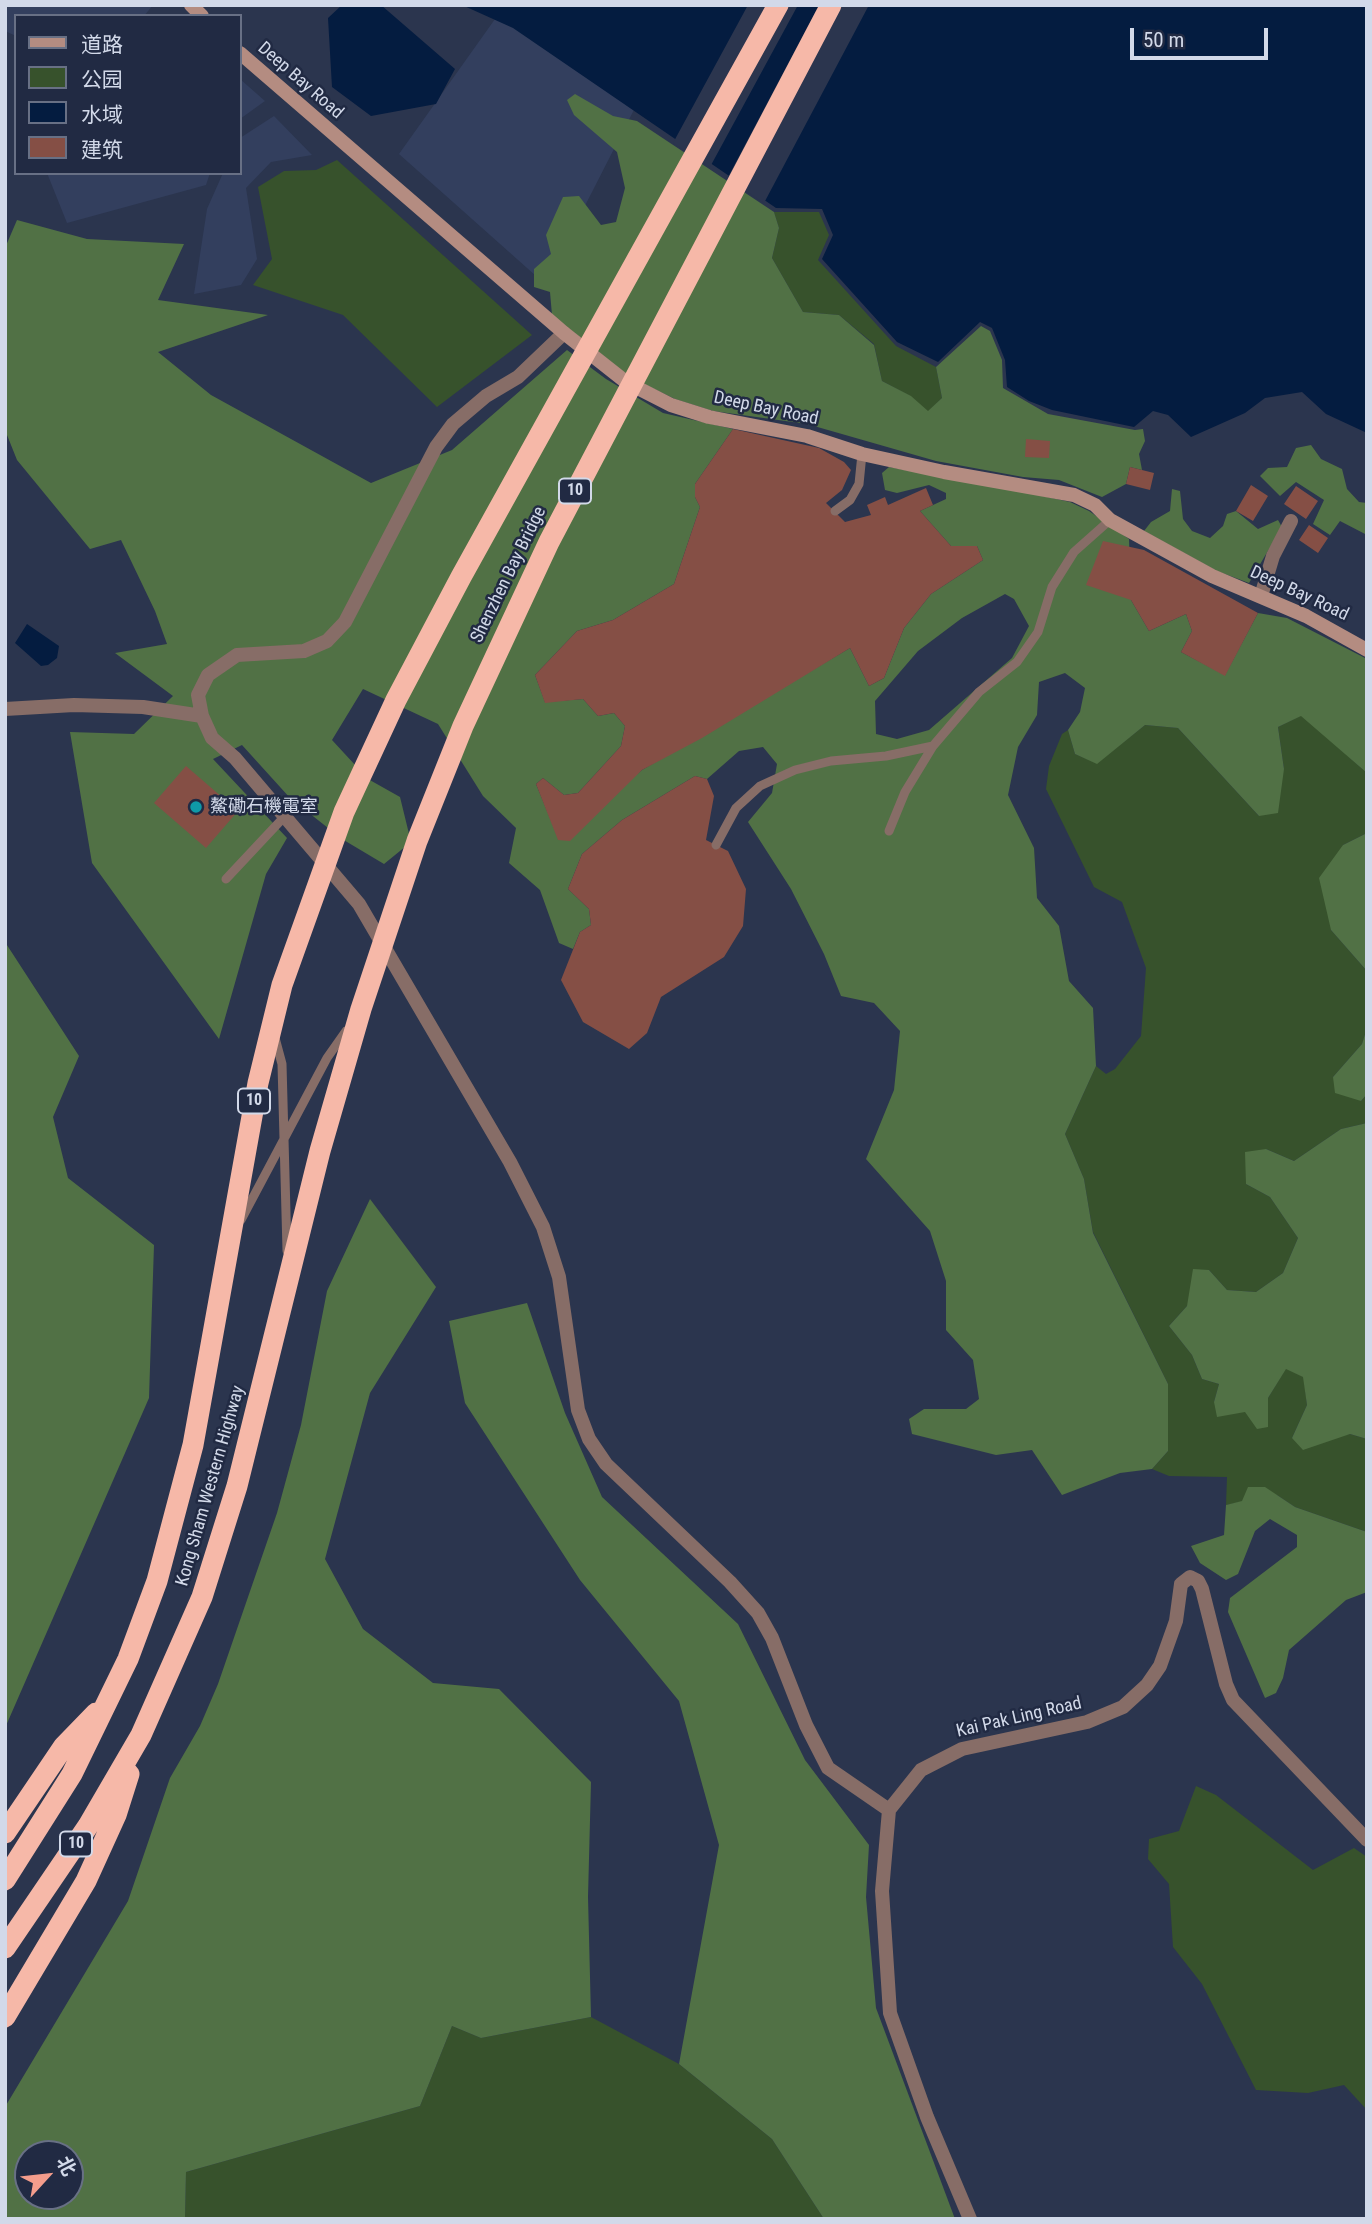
<!DOCTYPE html>
<meta charset="utf-8">
<style>
body{margin:0}
#map{position:relative;width:1372px;height:2224px;overflow:hidden;background:#2b354e;font-family:"Roboto Condensed","Noto Sans SC",sans-serif}
canvas{display:block}
.frame{position:absolute;inset:0;border:7px solid #d2d9e9;pointer-events:none}
.legend{position:absolute;left:14px;top:14px;width:228px;height:161px;box-sizing:border-box;background:#212a43;border:2px solid #687085;margin:0;padding:9px 12px;list-style:none;font-size:21px;color:#d2d9e9}
.legend li{display:flex;align-items:center;gap:14px;height:35px}
.legend b{width:35px;border:2px solid #687085}
.north{position:absolute;left:14px;top:2140px;width:70px;height:70px;box-sizing:border-box;background:#212a43;border:2px solid #687085;border-radius:50%;rotate:63deg;font-size:19px;font-weight:700;line-height:28px;text-align:center;color:#d2d9e9}
.north::after{content:'';display:block;margin:auto;width:24px;height:32px;background:#f49d8c;clip-path:polygon(50% 0,100% 100%,50% 72%,0 100%)}
.scale{position:absolute;left:1130px;top:28px;width:138px;height:32px;box-sizing:border-box;border:4px solid #d2d9e9;border-top:0;padding-left:9px;font-size:21px;line-height:24px;white-space:nowrap;color:#d2d9e9;-webkit-text-stroke:5px #212a43;paint-order:stroke}
</style>
<div id="map">
<canvas width="1372" height="2224"></canvas>
<div class="frame"></div>
<ul class="legend">
<li><b style="height:9px;background:#b48c81"></b>道路</li>
<li><b style="height:19px;background:#37522c"></b>公园</li>
<li><b style="height:19px;background:#041c40"></b>水域</li>
<li><b style="height:19px;background:#854f45"></b>建筑</li>
</ul>
<div class="north">北</div>
<div class="scale">50 m</div>
</div>
<script>
const c = document.querySelector('canvas').getContext('2d');
c.lineJoin = 'round';
function fill(path, color) {
  c.fillStyle = color;
  c.fill(path, 'evenodd');
}
function shape(rows) {
  const path = new Path2D();
  for (const r of rows) {
    path.moveTo(r[0], r[1]);
    for (let i = 2; i < r.length; i += 2) path.lineTo(r[i], r[i + 1]);
  }
  return path;
}
function trace(path, color, width, dash) {
  c.strokeStyle = color;
  c.lineWidth = width;
  c.lineCap = dash ? 'butt' : 'round';
  c.setLineDash(dash || []);
  c.stroke(path);
}
function drawText(font, color, halo, rows, align = 'center') {
  c.font = font + ' "Roboto Condensed","Noto Sans SC",sans-serif';
  c.lineWidth = 5;
  c.setLineDash([]);
  c.textBaseline = 'middle';
  c.strokeStyle = halo;
  c.fillStyle = color;
  for (const [text, x, y, turn = 0] of rows) {
    c.save();
    c.translate(x, y);
    c.rotate((+turn || 0) * Math.PI / 180);
    c.textAlign = isNaN(turn) ? turn : align;
    if (halo) c.strokeText(text, 0, 0);
    c.fillText(text, 0, 0);
    c.restore();
  }
}
fill(shape([
 [5,5,153,5,144,16,16,16,16,36,5,31],
 [505,5,639,100,545,284,399,154],
 [240,79,265,101,240,119],
 [274,116,312,155,271,162,246,188,257,259,241,285,194,294,207,209,223,173,240,173,240,138],
 [47,173,210,173,206,185,67,223]
]), '#333f5e');
fill(shape([
 [337,160,532,335,437,407,343,315,253,285,272,259,258,187,284,171,316,170],
 [774,212,819,212,829,235,818,260,896,346,936,367,942,398,928,412,910,396,882,381,874,344,839,315,803,312,772,258,779,228],
 [1302,715,1367,773,1367,833,1343,845,1331,930,1367,971,1367,1028,1362,1044,1333,1077,1361,1101,1367,1094,1367,1123,1341,1129,1294,1161,1266,1149,1246,1184,1270,1197,1298,1238,1283,1273,1256,1292,1227,1290,1209,1270,1187,1306,1169,1326,1192,1355,1202,1379,1219,1384,1214,1402,1268,1398,1286,1368,1304,1377,1307,1405,1292,1438,1350,1434,1367,1439,1367,1532,1295,1507,1277,1495,1226,1505,1227,1477,1169,1476,1152,1469,1168,1451,1168,1384,1093,1232,1084,1179,1065,1134,1096,1066,1106,1074,1115,1069,1141,1036,1146,968,1122,902,1094,887,1046,789,1049,766,1062,734,1068,730,1075,754,1097,763,1145,725,1178,728,1259,816,1284,769,1278,727],
 [1196,1786,1216,1795,1313,1870,1354,1848,1367,1857,1367,2110,1344,2085,1308,2093,1256,2090,1202,1984,1173,1947,1169,1884,1148,1859,1149,1839,1179,1831],
 [591,2017,679,2064,772,2139,824,2219,185,2219,186,2172,420,2106,452,2026,481,2038]
]), '#37522c');
fill(shape([
 [575,94,613,116,637,121,774,212,779,228,772,258,803,312,839,315,874,345,882,381,911,396,928,411,942,398,936,367,981,326,990,331,1002,360,1003,388,1048,414,1135,430,1143,429,1145,441,1139,454,1142,470,1130,467,1126,484,1102,497,1059,480,1023,477,936,461,807,424,713,411,675,399,630,377,552,315,550,292,534,287,534,269,551,254,546,235,563,197,579,196,601,225,616,222,625,188,617,152,574,115,567,100],
 [17,220,87,239,184,244,158,300,268,315,158,352,211,395,371,483,452,450,567,350,606,379,663,413,733,429,695,484,695,497,700,507,674,584,613,620,577,631,535,675,545,702,583,699,598,716,614,713,625,726,621,746,578,793,564,795,543,778,536,784,559,840,642,770,850,648,869,686,884,678,904,628,931,594,983,560,977,546,951,546,920,511,946,499,946,493,929,485,897,493,885,490,882,473,889,467,1029,493,1070,502,1089,511,1129,539,1131,600,1149,631,1186,614,1192,631,1181,652,1225,675,1258,613,1287,618,1367,659,1367,773,1301,716,1278,727,1284,769,1278,813,1259,816,1178,728,1145,725,1097,764,1075,754,1068,730,1080,712,1085,688,1065,673,1039,682,1037,715,1018,747,1008,795,1034,848,1037,898,1059,926,1069,981,1093,1008,1096,1066,1065,1134,1084,1179,1093,1233,1168,1384,1168,1451,1152,1469,1120,1473,1062,1495,1032,1450,996,1455,912,1434,909,1419,924,1409,966,1409,979,1399,973,1360,946,1330,946,1281,930,1231,866,1159,894,1090,900,1031,874,1003,841,996,824,954,791,889,748,822,772,793,777,764,763,747,739,751,707,779,695,776,622,820,582,854,568,889,589,909,591,925,580,932,573,949,559,943,540,890,509,863,516,828,483,796,438,724,363,689,332,740,368,779,400,797,411,842,384,864,342,839,290,798,242,745,213,759,287,838,266,874,219,1039,92,863,70,732,134,734,173,696,115,653,167,644,155,611,121,540,90,549,17,460,5,430,5,248],
 [1005,594,1014,599,1029,626,1012,658,929,730,897,739,876,734,875,701,918,651,962,618],
 [1311,445,1321,459,1342,469,1347,489,1359,502,1367,503,1367,535,1340,521,1330,535,1313,524,1324,500,1296,482,1280,496,1260,476,1268,468,1287,467,1296,448],
 [1172,489,1180,491,1183,519,1192,531,1210,538,1223,526,1227,514,1236,511,1258,529,1278,520,1282,527,1249,583,1217,571,1144,531,1151,522,1170,511],
 [1367,833,1367,971,1331,930,1319,878,1343,845],
 [5,942,79,1056,53,1117,68,1178,154,1245,149,1398,5,1728],
 [1367,1028,1367,1094,1361,1101,1335,1093,1333,1077,1362,1044],
 [1367,1123,1367,1439,1350,1434,1303,1450,1292,1438,1307,1405,1303,1377,1286,1369,1268,1398,1268,1427,1257,1429,1245,1412,1217,1417,1214,1402,1219,1384,1202,1379,1192,1355,1169,1326,1187,1306,1193,1269,1209,1270,1227,1290,1256,1292,1283,1273,1298,1238,1270,1197,1246,1184,1245,1152,1266,1149,1294,1161,1341,1129],
 [370,1199,436,1287,370,1393,325,1559,363,1629,433,1683,499,1689,591,1782,588,1897,591,2017,481,2038,452,2026,420,2106,186,2172,185,2219,5,2219,5,2107,128,1901,170,1778,200,1726,218,1684,277,1513,301,1425,327,1291],
 [28,2154,70,2154,70,2196,28,2196],
 [527,1303,565,1413,602,1497,738,1624,805,1760,869,1845,866,1897,876,2008,955,2219,824,2219,772,2139,679,2064,719,1845,679,1701,580,1580,465,1403,449,1321],
 [1248,1487,1265,1487,1295,1507,1367,1532,1367,1592,1346,1600,1289,1650,1283,1678,1276,1693,1265,1698,1228,1612,1230,1598,1297,1547,1297,1535,1270,1519,1255,1531,1238,1574,1226,1580,1200,1563,1191,1546,1224,1535,1226,1505,1242,1501]
]), '#517145');
fill(shape([
 [342,5,381,5,455,69,436,104,371,116,332,87,328,18],
 [462,5,1367,5,1367,433,1326,414,1302,392,1265,398,1245,413,1191,437,1168,415,1153,411,1134,427,1052,410,1029,401,1007,387,1005,360,992,328,980,322,938,362,897,342,822,259,833,235,822,209,776,208,513,28],
 [27,624,59,646,57,658,48,665,41,666,15,643]
]), '#041c40');
fill(shape([
 [748,5,798,5,710,167,673,143],
 [819,5,869,5,764,203,727,179]
]), '#2b354e');
fill(shape([
 [733,429,819,448,844,462,851,470,842,490,826,503,845,522,871,515,867,505,885,497,888,505,926,488,933,505,920,511,951,546,977,546,983,560,931,594,904,628,884,678,869,686,850,648,702,738,642,770,570,841,558,840,536,784,543,778,564,795,578,793,621,746,625,726,614,713,598,716,583,699,545,703,535,675,577,631,613,620,674,584,700,507,695,497,695,484],
 [1026,439,1050,441,1049,458,1025,457],
 [1130,467,1154,473,1150,490,1126,484],
 [1251,485,1268,496,1253,521,1236,511],
 [1296,486,1318,501,1306,519,1284,504],
 [1309,525,1328,538,1318,553,1299,540],
 [1103,541,1144,550,1258,613,1225,676,1181,652,1192,631,1186,614,1149,631,1131,600,1086,585],
 [186,766,238,811,206,848,154,803],
 [695,776,707,779,714,796,706,840,728,851,746,889,743,926,724,957,661,997,647,1033,629,1049,583,1022,561,980,580,932,591,925,589,909,568,889,582,854,622,820]
]), '#854f45');
trace(shape([
 [835,511,850,500,859,484,862,454],
 [889,831,905,792,933,746,979,692,1017,662,1038,632,1052,587,1074,552,1110,520],
 [716,845,736,808,760,786,795,770,831,761,886,756,933,746],
 [226,879,285,816],
 [275,1038,282,1064,287,1251],
 [241,1220,327,1058,346,1031]
]), '#876d67', 9);
trace(shape([
 [564,333,518,377,486,396,453,424,436,447,345,622,327,641,304,651,237,655,208,675,198,695,202,716,212,738,235,758,359,904,510,1162,543,1227,559,1277,578,1410,589,1439,606,1464,730,1582,758,1613,772,1638,806,1725,828,1768,889,1810],
 [1261,596,1273,556,1291,521],
 [5,709,74,705,143,707,202,716],
 [970,2219,927,2117,890,2013,882,1891,889,1810,921,1770,962,1749,1087,1722,1123,1707,1147,1685,1160,1666,1176,1621,1181,1584,1190,1577,1198,1581,1202,1589,1226,1684,1233,1700,1367,1840]
]), '#876d67', 14);
trace(shape([
 [191,5,202,16],
 [240,53,564,333,626,382,671,405,709,417,807,436,862,454,944,472,1074,495,1095,505,1110,520,1212,576,1306,616,1367,650]
]), '#b48c81', 14);
trace(shape([
 [5,1833,64,1746,96,1713],
 [5,1880,72,1774,128,1659,157,1581,193,1445,258,1083,282,985,344,812,396,700,461,577,778,5],
 [5,1948,88,1826,141,1735,202,1597,237,1486,320,1151,361,1009,417,841,463,726,549,542,831,5],
 [5,2017,86,1881,116,1815,129,1774]
]), '#f6b8a8', 21);
for (const [x, y, r, color] of [
 [196,807,7,"#0f9aa8"]
]) {
  const dot = new Path2D();
  dot.arc(x, y, r, 0, 2 * Math.PI);
  c.fillStyle = color;
  c.fill(dot);
  trace(dot, '#212a43', 2.5);
}
for (const [x, y, w] of [
 [575,491,32],
 [254,1101,32],
 [76,1844,32]
]) {
  const box = new Path2D();
  box.roundRect(x - w / 2, y - 12.5, w, 25, 5);
  c.fillStyle = '#212a43';
  c.fill(box);
  trace(box, '#d2d9e9', 2);
}
drawText('bold 16px', '#d2d9e9', null, [
 ["10",575,491],
 ["10",254,1101],
 ["10",76,1844]
]);
drawText('18px', '#d2d9e9', '#212a43', [
 ["Deep Bay Road",300,81,41],
 ["Deep Bay Road",766,409,12],
 ["Shenzhen Bay Bridge",509,575,-64],
 ["Deep Bay Road",1299,594,25],
 ["Kong Sham Western Highway",211,1486,-74],
 ["Kai Pak Ling Road",1019,1718,-13]
]);
drawText('18px', '#d2d9e9', '#212a43', [
 ["鰲磡石機電室",210,807]
], 'left');
</script>
